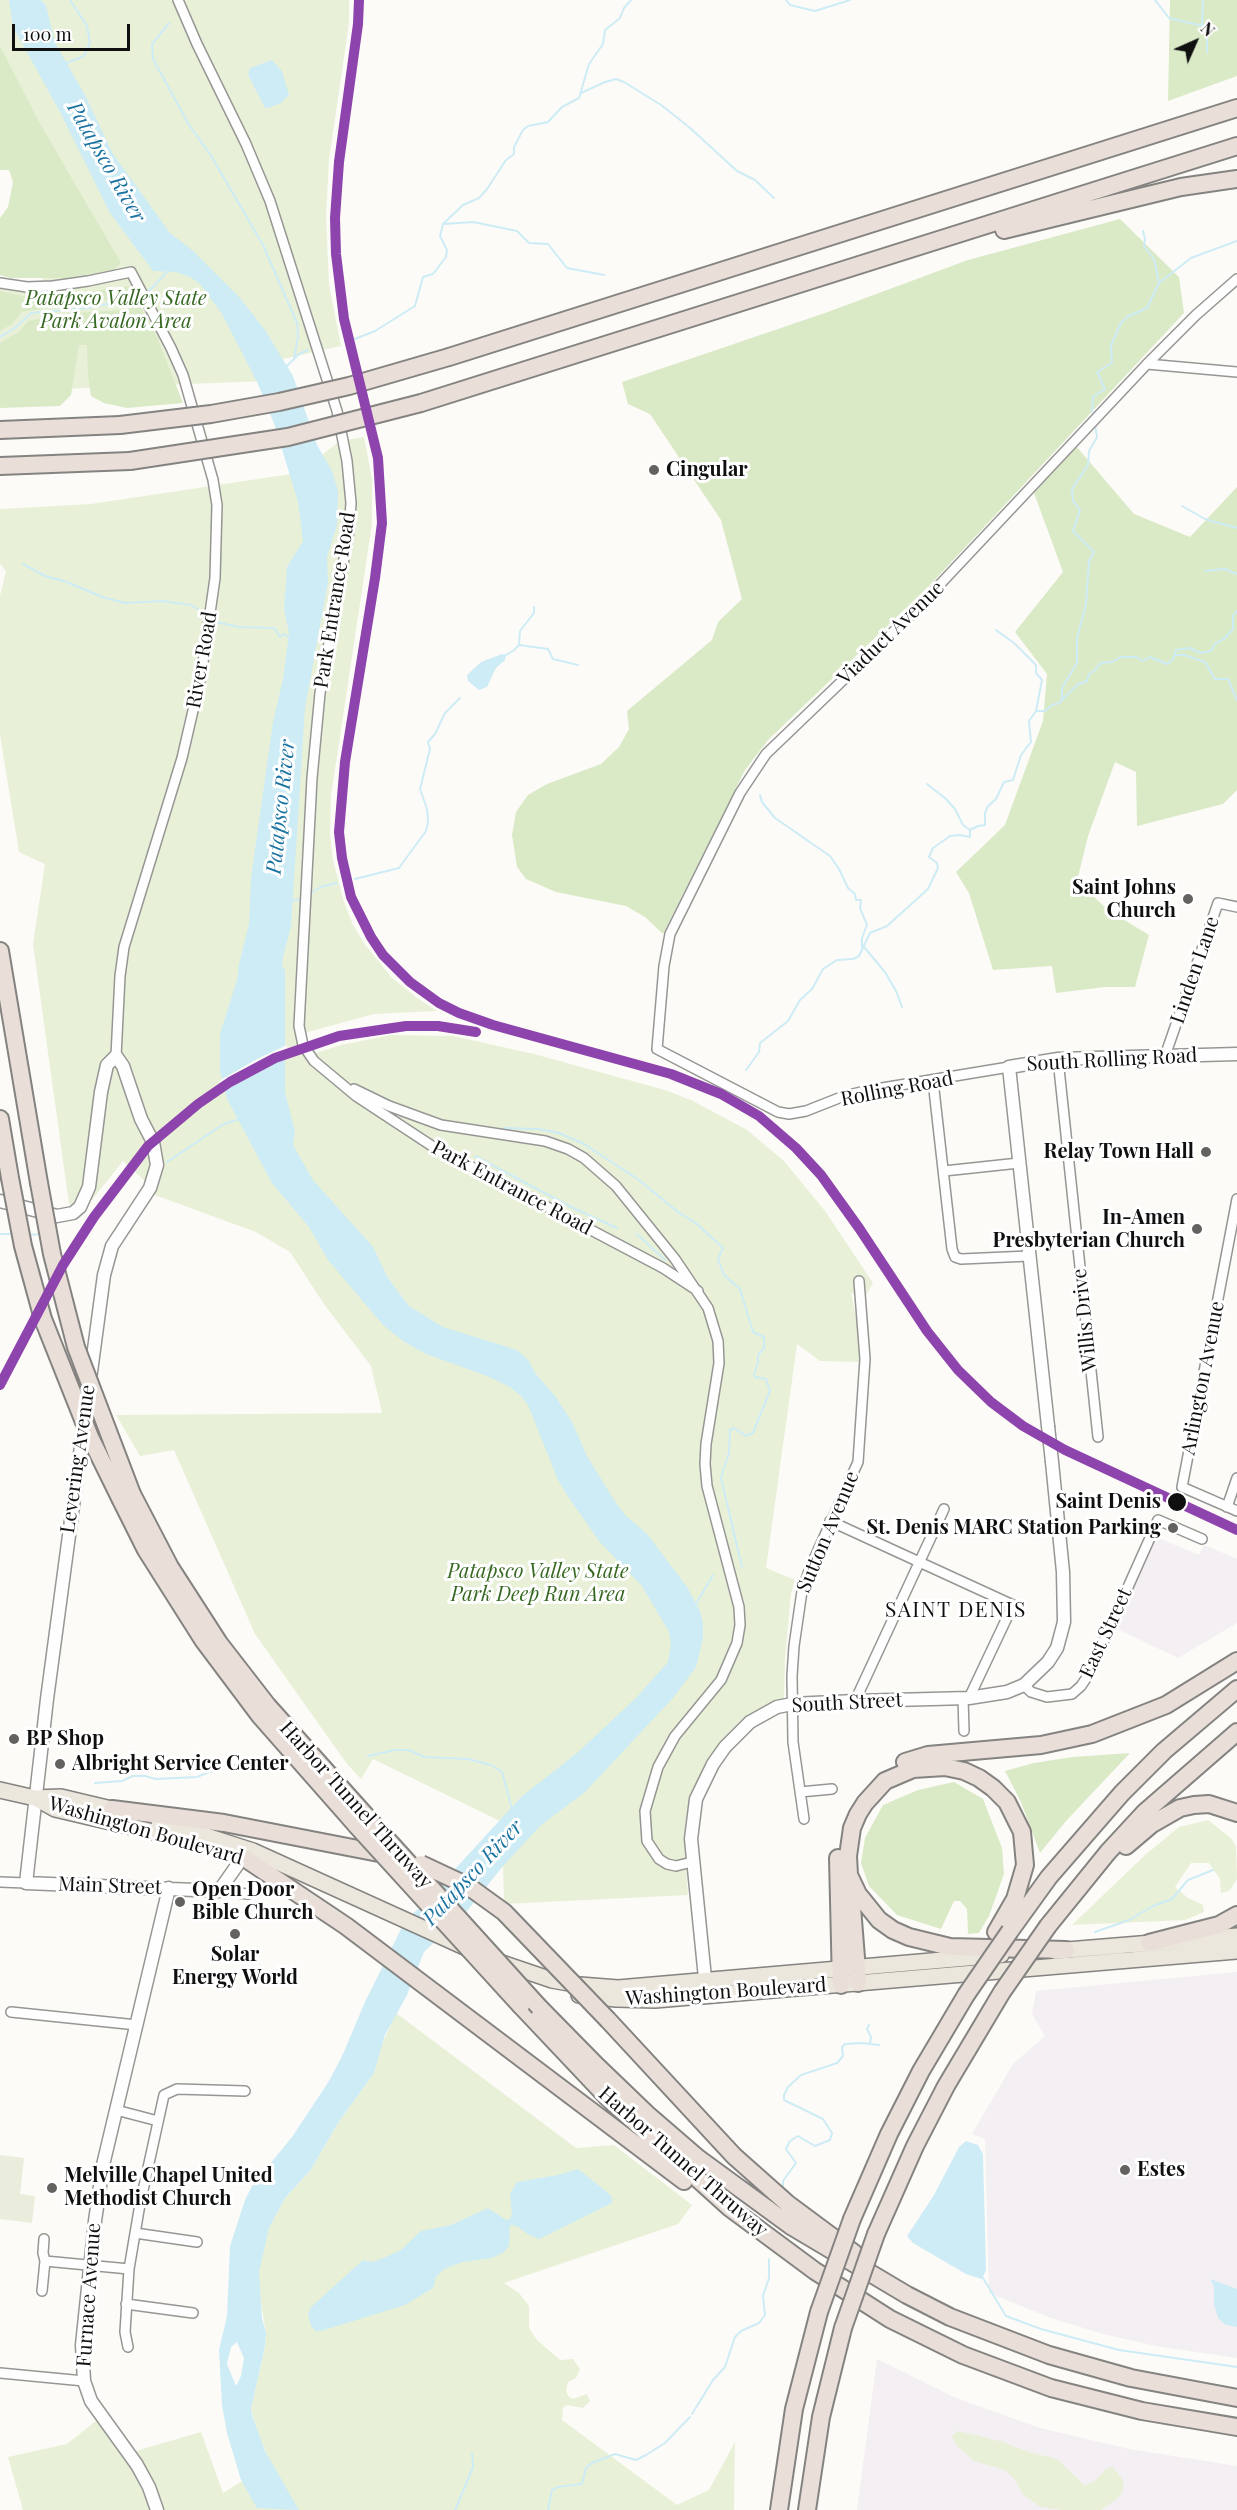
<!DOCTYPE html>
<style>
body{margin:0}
#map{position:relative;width:1237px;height:2510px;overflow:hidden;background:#fcfbf7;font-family:"Playfair Display",serif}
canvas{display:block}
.north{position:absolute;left:1165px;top:12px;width:60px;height:60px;-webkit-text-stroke:4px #fff;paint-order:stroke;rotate:45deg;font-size:16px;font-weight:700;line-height:24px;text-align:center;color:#101010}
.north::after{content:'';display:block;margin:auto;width:21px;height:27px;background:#101010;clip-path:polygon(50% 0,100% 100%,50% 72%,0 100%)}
.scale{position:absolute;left:12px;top:24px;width:118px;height:27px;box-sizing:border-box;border:3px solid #101010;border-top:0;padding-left:8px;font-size:18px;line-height:21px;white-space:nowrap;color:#101010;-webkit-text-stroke:4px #fff;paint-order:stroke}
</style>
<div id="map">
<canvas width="1237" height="2510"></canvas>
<div class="north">N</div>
<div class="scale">100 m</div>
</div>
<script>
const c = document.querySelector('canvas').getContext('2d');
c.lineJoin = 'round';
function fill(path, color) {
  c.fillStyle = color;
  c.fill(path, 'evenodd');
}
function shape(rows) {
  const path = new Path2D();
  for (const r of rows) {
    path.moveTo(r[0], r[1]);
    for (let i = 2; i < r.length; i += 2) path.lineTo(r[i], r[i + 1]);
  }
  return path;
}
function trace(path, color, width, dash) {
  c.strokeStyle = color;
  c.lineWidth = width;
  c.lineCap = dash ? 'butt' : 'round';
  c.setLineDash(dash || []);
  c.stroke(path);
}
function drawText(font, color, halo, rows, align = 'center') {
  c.font = font + ' "Playfair Display",serif';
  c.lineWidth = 6;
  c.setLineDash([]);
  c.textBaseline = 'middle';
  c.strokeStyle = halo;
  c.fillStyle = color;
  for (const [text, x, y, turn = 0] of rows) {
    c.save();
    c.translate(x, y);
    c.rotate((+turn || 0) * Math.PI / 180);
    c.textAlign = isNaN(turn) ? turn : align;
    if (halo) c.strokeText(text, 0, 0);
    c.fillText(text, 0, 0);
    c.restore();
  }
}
fill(shape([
 [1156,1537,1199,1555,1204,1545,1237,1559,1237,1623,1178,1658,1115,1628],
 [1237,1972,1237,2358,1156,2346,1103,2334,1051,2318,989,2293,985,2139,972,2134,1013,2064,1045,2036,1032,2014,1036,1991],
 [877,2359,956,2398,1040,2428,1129,2449,1237,2466,1237,2510,857,2510]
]), '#f4eff2');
fill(shape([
 [0,0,349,0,349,23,329,160,326,217,329,284,341,346,283,359,265,381,12,391,0,385,0,289,40,294,57,207,0,159],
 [364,437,372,479,372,524,331,796,330,834,333,860,344,902,353,925,364,943,391,977,416,997,437,1011,374,1014,304,1033,313,1054,341,1045,391,1035,453,1036,534,1054,665,1090,693,1101,747,1130,784,1161,825,1211,873,1283,864,1299,851,1293,860,1337,859,1362,820,1361,797,1344,766,1568,795,1580,791,1593,785,1659,784,1699,746,1718,721,1743,699,1777,686,1818,684,1841,688,1895,504,1904,502,1822,373,1759,361,1779,347,1764,255,1634,174,1450,140,1456,116,1415,382,1413,371,1366,324,1304,290,1252,256,1232,152,1194,145,1181,123,1161,92,1200,69,1204,33,944,45,864,19,852,0,735,0,596,6,571,0,564,0,509,91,504,298,473,340,441],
 [1208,1820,1231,1838,1236,1846,1237,1879,1229,1891,1221,1893,1220,1879,1209,1863,1191,1863,1175,1887,1188,1898,1203,1905,1204,1912,1185,1920,1072,1925,1144,1856,1179,1827],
 [396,2013,576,2148,614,2145,692,2205,678,2224,504,2283,519,2293,529,2306,529,2328,537,2340,560,2360,573,2359,580,2369,576,2378,568,2382,566,2391,569,2397,573,2399,587,2394,590,2401,583,2408,566,2405,563,2408,562,2420,677,2505,709,2490,735,2442,734,2510,23,2510,8,2457,67,2444,97,2420,122,2455,201,2432,223,2493,271,2463,259,2437,251,2409,265,2346,266,2333,259,2292,259,2272,263,2247,269,2228,285,2198,310,2171,338,2123,374,2073,380,2049],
 [958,2431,1003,2442,1029,2452,1057,2459,1085,2486,1095,2481,1106,2469,1113,2467,1124,2482,1123,2490,1119,2497,1101,2510,1062,2510,1041,2507,1023,2495,1015,2480,1005,2470,974,2461,956,2445,952,2436]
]), '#e8f1d7');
fill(shape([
 [1170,0,1237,0,1237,76,1168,101],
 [0,46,39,122,121,263,113,270,67,278,10,278,0,275,0,218,8,207,13,182,9,170,0,170],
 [1120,219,1179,277,1184,313,928,587,768,740,745,770,663,934,645,917,626,906,556,892,526,879,517,867,512,835,516,812,528,795,547,784,601,764,619,747,629,729,627,711,712,640,718,622,742,599,721,520,650,414,628,404,622,382,825,313,968,260],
 [130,286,134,294,122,299,73,303,22,312,12,324,0,331,0,291,22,296,61,295],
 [139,304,157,337,183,403,127,408,104,403,91,396,88,375,87,345,79,345,71,395,60,406,0,408,0,343,19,332,28,321,74,313,125,310],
 [1076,446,1134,514,1190,537,1237,487,1237,790,1223,804,1137,826,1136,772,1115,762,1088,836,1077,881,1108,910,1149,935,1135,987,1105,987,1056,993,1052,966,993,970,969,893,956,872,1005,825,1043,721,1047,674,1015,632,1063,572,1034,493],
 [1130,1753,1066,1821,1040,1853,1021,1802,1005,1771,1034,1763,1073,1757],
 [954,1782,983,1799,1002,1848,1004,1874,989,1916,979,1933,968,1934,967,1909,960,1901,954,1901,941,1929,897,1915,869,1886,861,1863,865,1838,883,1805,918,1790]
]), '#dae9c6');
fill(shape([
 [0,2155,24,2158,20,2194,35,2196,32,2223,0,2219]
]), '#eaeddb');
fill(shape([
 [9,0,41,0,46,5,55,43,85,95,113,154,170,233,192,250,239,297,265,330,293,376,317,445,332,471,338,491,337,525,327,557,328,582,305,708,291,926,283,957,282,969,285,968,285,1092,295,1132,293,1145,313,1180,373,1247,388,1278,409,1306,443,1327,517,1350,529,1361,535,1373,555,1396,572,1422,587,1456,614,1500,625,1515,647,1534,687,1587,700,1611,703,1624,703,1638,696,1667,673,1698,585,1792,541,1825,503,1866,467,1911,424,1952,407,1995,385,2035,374,2073,338,2123,310,2171,285,2198,269,2228,259,2272,262,2318,266,2333,265,2346,251,2409,253,2418,265,2451,299,2510,257,2508,241,2480,227,2433,222,2405,219,2350,227,2316,230,2246,245,2200,252,2186,292,2137,329,2081,343,2054,365,2002,402,1927,410,1916,440,1890,456,1868,521,1797,577,1753,636,1698,668,1662,671,1645,669,1632,642,1586,599,1541,569,1498,558,1480,528,1405,521,1396,510,1387,487,1376,426,1354,403,1341,383,1325,328,1260,309,1227,272,1183,227,1099,220,1071,220,1034,237,980,239,964,249,924,251,878,273,722,283,679,289,633,284,609,287,567,303,541,298,502,275,426,258,384,222,314,200,284,190,277,176,272,153,271,110,213,60,112,13,27],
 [237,2342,244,2358,241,2376,236,2386,227,2364,231,2347],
 [272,60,282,71,289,95,281,103,268,108,265,108,248,75,250,68],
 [502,654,506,655,505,660,496,668,487,687,479,690,468,681,467,675,481,662],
 [966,2141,978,2145,983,2154,986,2270,982,2279,966,2274,913,2243,907,2236,934,2195,959,2147],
 [578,2169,607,2192,612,2197,612,2203,539,2239,529,2235,517,2226,510,2225,509,2246,504,2252,492,2258,463,2262,444,2269,436,2277,433,2288,405,2305,321,2331,316,2331,311,2326,308,2314,311,2307,363,2260,372,2262,386,2257,401,2250,421,2231,451,2225,488,2208,506,2220,510,2219,512,2214,510,2194,517,2182,558,2175],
 [1210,2279,1237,2289,1237,2327,1226,2325,1218,2318,1214,2304,1214,2287]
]), '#ceecf6');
fill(shape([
 [287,1045,288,1056,222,1092,219,1081,257,1059]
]), '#fcfbf7');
trace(shape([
 [786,0,790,5,815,11,850,0],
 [1155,0,1169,18,1203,26],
 [1203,0,1202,22,1207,36,1207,52],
 [169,23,152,44,153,59,189,125,210,154,263,245,297,323,298,337,294,359],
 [65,64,84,56,90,43,87,26,70,0],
 [581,93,605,82,616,79,624,82,661,105,689,127,737,171,755,180,774,198],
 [443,224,473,222,517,231,529,243,548,244,567,268,604,275],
 [1143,231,1145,239,1144,246,1154,259,1159,283],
 [146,294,167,272],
 [0,337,15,328,31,313,87,308,140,297],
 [355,339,375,331,415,306,423,277,433,274,446,257,447,250,440,236,443,224,463,205,479,198,487,189,506,160,514,154,514,147,523,130,528,126,548,122,562,107,579,98,589,64,603,44,605,30,620,18,624,8,631,0],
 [285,368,299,354,308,350],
 [1092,412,1093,397,1105,389,1097,372,1112,363,1111,345,1121,323,1127,317,1147,308,1159,283,1191,258,1237,241],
 [1182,506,1205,519,1237,528],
 [23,564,45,576,67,582,102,597,125,603,162,601,191,605,203,612],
 [1205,571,1225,569,1237,574],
 [216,622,239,627,271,628,275,629,280,637,284,634,290,638],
 [519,645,548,649,553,659,578,665],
 [506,655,513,651,519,645,520,631,534,613,534,607],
 [1176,655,1184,655,1205,662,1215,679,1228,679,1237,700],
 [1062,699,1062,688,1077,663,1077,638,1086,604,1089,561,1094,552,1073,531,1080,510,1073,501,1072,489,1088,465,1089,451,1097,437,1095,424],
 [1036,711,1045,711,1052,705,1059,703,1077,685,1087,681,1089,674,1094,671,1101,663,1112,662,1121,657,1136,657,1143,661,1150,657,1167,664,1173,659,1176,650,1190,648,1200,653,1211,651,1215,644,1225,638,1233,629,1233,616,1237,611],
 [927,784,946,799,955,809,963,825,970,830],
 [760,795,762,802,775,818,830,856,839,869,848,888,855,894,856,900,861,900,860,908,867,925,862,938,862,949],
 [355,879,399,868,426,831,428,822,427,809,420,789,430,749,428,742,435,734,445,713,460,698],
 [309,894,321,887,337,883],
 [290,902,299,899],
 [864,947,885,972,896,991,902,1007],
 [746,1070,759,1052,760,1043,788,1021,800,1000,812,989,823,969,837,960,853,959,859,956,870,933,887,926,928,889,938,868,937,863,929,857,933,848,950,836,960,835,970,837,970,830,978,826,985,825,985,813,988,806,996,799,1004,782,1013,780,1021,755,1031,742,1029,721,1036,711,1042,680,1036,673,1036,665,1014,643,996,630],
 [505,1128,538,1129,559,1133,584,1144,639,1180,678,1212,697,1224,723,1248,718,1259,724,1275,740,1289,753,1332,764,1337,764,1348,758,1355,758,1363,754,1374,755,1377,766,1379,770,1391,753,1433,746,1436,734,1428,730,1430,729,1453,721,1478,742,1567],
 [475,1156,569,1206,617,1228],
 [167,1162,222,1125,239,1119],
 [0,1234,15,1234],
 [637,1234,665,1260],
 [27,1235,42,1234],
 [696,1604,713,1575],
 [368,1756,395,1750,409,1750,424,1757,468,1759,491,1765,502,1772,512,1809],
 [95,1783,122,1781,133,1776,145,1776,156,1779,197,1777,226,1765,245,1765],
 [1095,1932,1129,1920,1153,1906,1172,1899,1188,1880,1213,1870],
 [869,2025,867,2029,871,2037,870,2043],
 [783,2190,783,2181,796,2163,786,2149,790,2141,798,2136,815,2146,830,2140,832,2133,823,2119,784,2100,784,2095,788,2087,801,2075,837,2063,843,2056,842,2047,845,2044,862,2043,879,2045],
 [983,2278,1006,2316,1041,2329,1119,2350,1237,2367],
 [692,2414,713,2380,725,2367,735,2337,741,2331,759,2323,765,2315,763,2296,769,2278,769,2259],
 [455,2510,473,2467,472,2453],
 [548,2510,552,2490,558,2487,582,2484,586,2468,592,2463,615,2454,636,2460,646,2455,665,2443,690,2417]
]), '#ceecf6', 2);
const minor = shape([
 [178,0,197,44,246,144,270,201,337,411,347,461,351,503,349,531,320,693,312,778,299,1026,303,1045,314,1061,356,1096,432,1146,663,1268,698,1291],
 [0,283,27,287,53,286,88,281,131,272,171,348,183,375,213,480,217,505,215,578,201,676,182,758,124,947,120,976,116,1056],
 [1147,364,1237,372],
 [1165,1056,1218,903,1237,907],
 [1058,1059,1098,1437],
 [1009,1067,870,1090,844,1096,806,1111,789,1114,778,1112,657,1049,664,966,670,934,740,793,766,754,914,612,1147,364,1196,315,1237,279],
 [933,1081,952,1249,955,1257,961,1259,1029,1256],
 [354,1089,389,1106,441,1125,545,1141,568,1149,584,1158,616,1186,675,1259,708,1308,718,1341,719,1363,706,1444,705,1464,707,1486,739,1607,740,1625,737,1643,721,1680,675,1736,658,1767,645,1811,647,1841,659,1859,667,1864,676,1866,692,1862],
 [944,1171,1019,1163],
 [1237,1199,1182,1487,1237,1511],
 [1227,1507,1237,1478],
 [830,1521,1013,1605,969,1698],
 [1024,1685,1031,1692,1047,1697,1072,1694,1081,1686,1089,1674,1158,1520,1202,1539],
 [963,1698,964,1731],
 [855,1701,944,1509],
 [800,1792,832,1789],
 [804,1819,793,1742,792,1676,794,1646,802,1591,810,1568,858,1462,865,1359,859,1281],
 [0,1882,26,1883],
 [219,1891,248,1894],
 [11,2012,137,2025],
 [116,2110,158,2121],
 [135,2233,197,2242],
 [45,2261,129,2269],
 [42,2291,45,2261,43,2253,44,2239],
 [126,2304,193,2313],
 [128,2347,125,2332,129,2269,140,2204,164,2095,177,2089,245,2091],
 [0,2373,84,2381]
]);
const tertiary = shape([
 [0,1201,57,1216,73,1213,80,1207,89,1187,101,1092,107,1065,116,1056,123,1066,141,1119,153,1142,157,1165,150,1188,112,1246,104,1275,47,1699,26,1883,219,1891,243,1857],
 [1048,1426,1009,1067,1058,1059,1237,1054],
 [706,1988,691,1839,696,1799,713,1764,725,1747,750,1722,777,1707,792,1704,855,1701,969,1698,1007,1692,1024,1685,1048,1662,1057,1648,1064,1622,1063,1572,1052,1462],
 [157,2510,149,2487,137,2465,91,2401,84,2381,82,2345,95,2221,103,2165,169,1888]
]);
const primary = shape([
 [0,1790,35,1798,61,1797,124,1812],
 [37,1799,55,1809,196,1842],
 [159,1821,253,1851,469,1949],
 [1055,1951,1237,1936],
 [496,1961,552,1980,580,1985,618,1988,1001,1955],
 [579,1995,616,1999,655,2000,1237,1951]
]);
const motorway = shape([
 [1004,230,1181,187,1237,179],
 [449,357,1237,108],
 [421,403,1237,146],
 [0,430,120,425],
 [0,466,130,461],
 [0,951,39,1183],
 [0,1119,10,1178],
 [132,1494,170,1567,219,1643,267,1705,375,1826],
 [121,1500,146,1550,203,1640,260,1716,356,1825],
 [905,1762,928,1755,1041,1745,1092,1734,1166,1705,1237,1661],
 [112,1809,224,1823,389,1855],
 [1126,1846,1152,1824,1180,1808,1194,1805,1209,1804,1237,1813],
 [243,1857,346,1926,684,2181],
 [838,1858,841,1985],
 [850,1882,858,1983],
 [1048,1926,1108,1852,1145,1812,1237,1732],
 [1010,1931,1049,1877,1122,1793,1164,1751,1237,1689],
 [996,1932,1015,1899,1025,1865,1022,1832,1007,1802,993,1788,979,1778,964,1771,945,1767,913,1769,885,1781,865,1803,858,1814,852,1828,848,1856,849,1875,858,1894,879,1920,893,1930,909,1937,950,1947,1066,1950],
 [1149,1943,1219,1925,1237,1915],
 [521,2006,606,2096,730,2208,815,2271,890,2319,963,2355,1051,2388,1142,2411,1237,2427],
 [539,2007,597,2066,647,2114,698,2158,791,2226,907,2295,950,2317,1049,2355,1131,2378,1237,2398],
 [608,2020,734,2156,788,2204,854,2253],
 [852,2219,889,2134,921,2071,966,1995],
 [876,2234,915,2146,946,2086,1002,1992],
 [779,2510,794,2409,819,2312],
 [807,2510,821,2417,843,2328]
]);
trace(minor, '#969694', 12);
trace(tertiary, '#969694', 15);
trace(primary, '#848381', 18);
trace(motorway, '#848381', 20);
trace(minor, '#fffefe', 9);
trace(tertiary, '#fffefe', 12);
trace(primary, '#ece7dc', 15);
trace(motorway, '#e9dfd8', 16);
const rail = shape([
 [359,0,358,24,339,162,335,218,336,254,344,319,378,458,382,523,375,578,345,762,339,832,342,858,351,897,371,937,383,955,410,982,439,1003,459,1013,493,1025,671,1074,721,1094,759,1116,796,1148,821,1175,859,1228,927,1331,958,1370,991,1402,1023,1426,1065,1450,1237,1530]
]);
trace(rail, '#d8c6c8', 4.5);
trace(rail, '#fff', 2, [7]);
const tertiaryBridge = shape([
 [1048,1426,1052,1462]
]);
const motorwayBridge = shape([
 [120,425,211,414,279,402,349,386,449,357],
 [130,461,288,437,421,403],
 [10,1178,23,1246,43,1319,90,1437,121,1500],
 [39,1183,52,1254,76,1347,132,1494],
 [356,1825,521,2006],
 [375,1826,539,2007],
 [421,1864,468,1886,504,1912,608,2020],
 [1002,1992,1048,1926],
 [966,1995,1010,1931],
 [819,2312,852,2219],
 [843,2328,876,2234]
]);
trace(tertiaryBridge, '#969694', 15, []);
trace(motorwayBridge, '#848381', 20, []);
trace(tertiaryBridge, '#fffefe', 12);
trace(motorwayBridge, '#e9dfd8', 16);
trace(shape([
 [359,0,358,24,339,162,335,218,336,254,344,319,378,458,382,523,375,578,345,762,339,832,342,858,351,897,371,937,383,955,410,982,439,1003,459,1013,493,1025,671,1074,721,1094,759,1116,796,1148,821,1175,859,1228,927,1331,958,1370,991,1402,1023,1426,1065,1450,1237,1530],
 [0,1385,63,1265,94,1217,148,1146,198,1104,230,1082,275,1058,339,1036,406,1026,438,1026,476,1032]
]), '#8e44ad', 10);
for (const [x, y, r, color] of [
 [654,470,6,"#636261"],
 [1188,899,6,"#636261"],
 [1206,1152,6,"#636261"],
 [1197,1229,6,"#636261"],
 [1177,1502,10,"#101010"],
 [1173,1528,6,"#636261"],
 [14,1739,6,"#636261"],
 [60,1764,6,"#636261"],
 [180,1902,6,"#636261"],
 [235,1934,6,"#636261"],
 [1125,2170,6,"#636261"],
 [52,2188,6,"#636261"]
]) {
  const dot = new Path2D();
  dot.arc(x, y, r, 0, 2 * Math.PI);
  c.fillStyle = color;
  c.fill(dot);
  trace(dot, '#fff', 2);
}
drawText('italic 20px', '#366821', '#fff', [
 ["Patapsco Valley State",116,299],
 ["Park Avalon Area",116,322],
 ["Patapsco Valley State",538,1572],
 ["Park Deep Run Area",538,1595]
]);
drawText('bold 20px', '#101010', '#fff', [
 ["Cingular",666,470],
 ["Saint Johns",1176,888,"right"],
 ["Church",1176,911,"right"],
 ["Relay Town Hall",1194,1152,"right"],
 ["In-Amen",1185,1218,"right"],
 ["Presbyterian Church",1185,1241,"right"],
 ["St. Denis MARC Station Parking",1161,1528,"right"],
 ["BP Shop",26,1739],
 ["Albright Service Center",72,1764],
 ["Open Door",192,1890],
 ["Bible Church",192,1913],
 ["Solar",235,1955,"center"],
 ["Energy World",235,1978,"center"],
 ["Estes",1137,2170],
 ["Melville Chapel United",64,2176],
 ["Methodist Church",64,2199]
], 'left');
drawText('20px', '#101010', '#fff', [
 ["Park Entrance Road",335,600,-81],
 ["Viaduct Avenue",891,633,-44],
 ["River Road",202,660,-80],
 ["Linden Lane",1195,970,-71],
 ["South Rolling Road",1112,1060,-3],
 ["Rolling Road",897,1089,-11],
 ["Park Entrance Road",512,1188,28],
 ["Willis Drive",1085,1320,-96],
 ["Arlington Avenue",1203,1378,-79],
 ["Levering Avenue",78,1459,-82],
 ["Sutton Avenue",828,1532,-67],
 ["East Street",1106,1633,-65],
 ["South Street",847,1703,-3],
 ["Harbor Tunnel Thruway",356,1805,48],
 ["Washington Boulevard",146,1831,16],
 ["Main Street",110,1886,2],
 ["Washington Boulevard",726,1992,-4],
 ["Harbor Tunnel Thruway",683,2162,41],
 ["Furnace Avenue",89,2295,-86]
]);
drawText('bold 20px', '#101010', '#fff', [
 ["Saint Denis",1161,1502]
], 'right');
drawText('italic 21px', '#1b73a1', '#fff', [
 ["Patapsco River",106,162,60],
 ["Patapsco River",281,807,-84],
 ["Patapsco River",473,1873,-47]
]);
c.letterSpacing = '1.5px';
drawText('21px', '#101010', '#fff', [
 ["SAINT DENIS",956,1610]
]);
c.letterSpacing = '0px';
</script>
